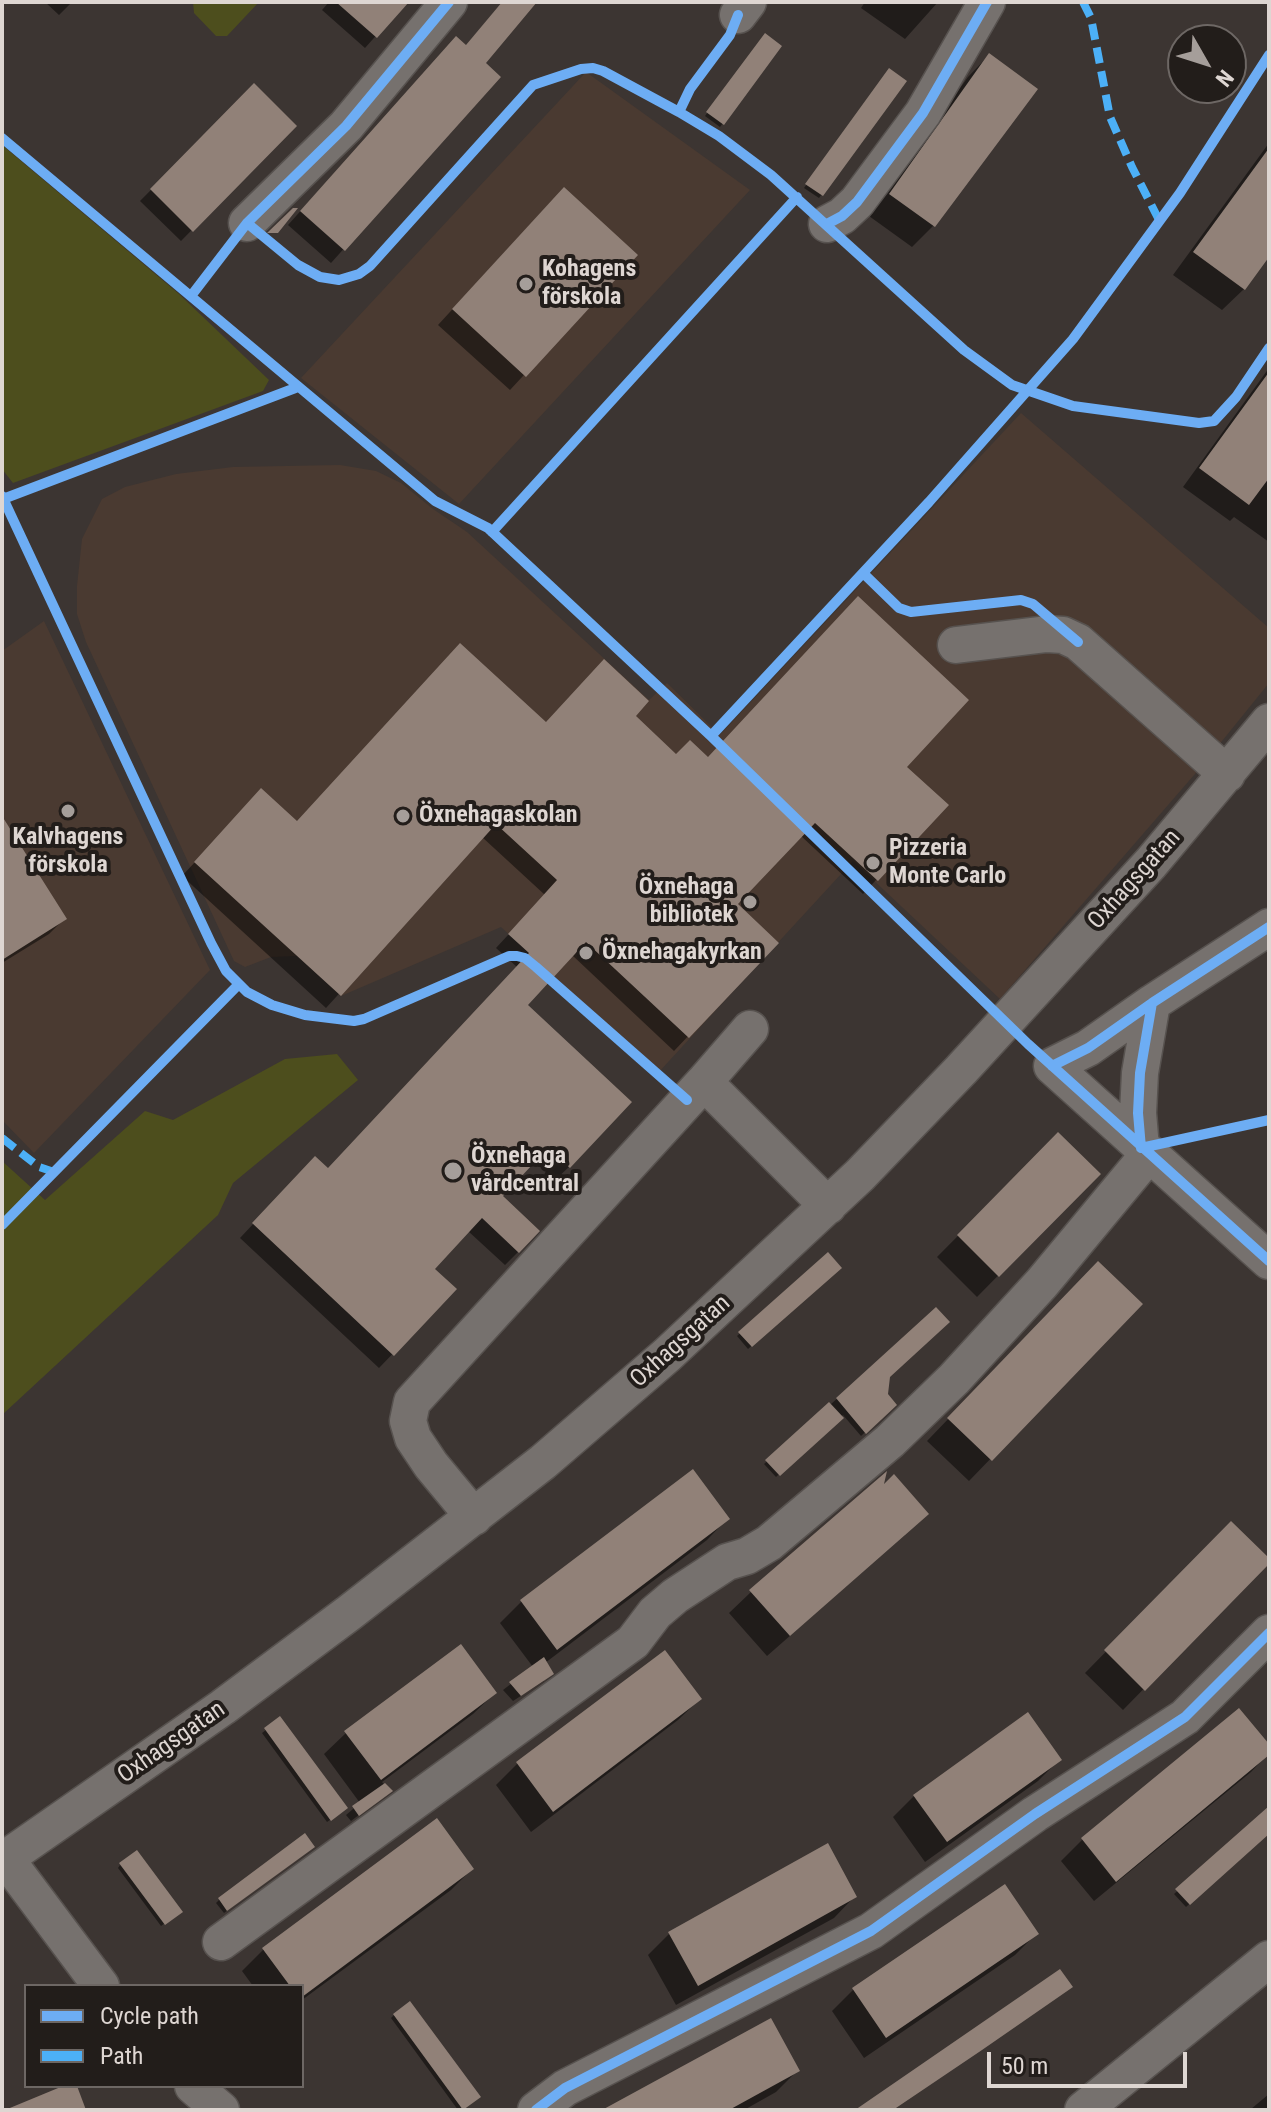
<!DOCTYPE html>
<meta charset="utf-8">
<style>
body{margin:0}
#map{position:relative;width:1271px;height:2112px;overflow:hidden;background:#3c3532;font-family:"Roboto Condensed",sans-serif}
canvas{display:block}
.frame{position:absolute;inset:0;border:4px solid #ded6d2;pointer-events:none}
.legend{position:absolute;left:24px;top:1984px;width:280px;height:104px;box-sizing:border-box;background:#221d1a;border:2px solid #6d6764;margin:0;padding:10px 14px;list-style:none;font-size:24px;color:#ded6d2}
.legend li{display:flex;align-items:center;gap:16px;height:40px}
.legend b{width:40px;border:2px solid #6d6764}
.north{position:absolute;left:1167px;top:24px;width:80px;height:80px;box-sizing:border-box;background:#221d1a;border:2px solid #6d6764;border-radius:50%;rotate:129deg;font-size:22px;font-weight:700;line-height:32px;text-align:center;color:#ded6d2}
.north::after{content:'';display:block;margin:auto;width:28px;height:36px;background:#a59e9a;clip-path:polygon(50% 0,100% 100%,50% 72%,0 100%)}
.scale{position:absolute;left:987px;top:2052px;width:200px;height:36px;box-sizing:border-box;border:4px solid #ded6d2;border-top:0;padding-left:10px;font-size:24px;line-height:28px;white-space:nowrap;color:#ded6d2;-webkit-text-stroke:6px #221d1a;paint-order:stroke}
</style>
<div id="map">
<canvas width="1271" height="2112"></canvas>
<div class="frame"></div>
<ul class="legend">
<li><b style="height:10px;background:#6dadf4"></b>Cycle path</li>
<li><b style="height:10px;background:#4cb0f7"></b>Path</li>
</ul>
<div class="north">N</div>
<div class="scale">50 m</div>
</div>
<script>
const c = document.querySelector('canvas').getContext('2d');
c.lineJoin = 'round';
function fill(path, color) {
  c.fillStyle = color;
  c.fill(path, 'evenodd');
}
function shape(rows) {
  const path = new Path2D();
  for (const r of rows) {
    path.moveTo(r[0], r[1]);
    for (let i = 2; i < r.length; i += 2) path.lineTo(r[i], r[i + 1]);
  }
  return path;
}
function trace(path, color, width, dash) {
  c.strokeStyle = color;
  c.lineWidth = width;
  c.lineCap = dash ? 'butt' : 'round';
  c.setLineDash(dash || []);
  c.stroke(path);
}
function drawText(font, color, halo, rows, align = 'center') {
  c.font = font + ' "Roboto Condensed",sans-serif';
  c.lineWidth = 8;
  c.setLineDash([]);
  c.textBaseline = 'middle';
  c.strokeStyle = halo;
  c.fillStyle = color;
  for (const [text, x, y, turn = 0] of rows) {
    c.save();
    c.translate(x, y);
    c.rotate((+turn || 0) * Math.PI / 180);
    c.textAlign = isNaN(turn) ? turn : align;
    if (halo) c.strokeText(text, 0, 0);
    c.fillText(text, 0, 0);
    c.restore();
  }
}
fill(shape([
 [586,72,750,190,459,504,301,378],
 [1021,413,1269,628,1269,683,1201,767,1000,999,853,861,658,1073,501,927,341,996,297,956,271,957,245,967,234,961,86,642,77,614,77,586,82,539,102,499,125,487,176,474,233,467,340,465,376,471,401,483,433,509,467,532,649,700,667,683,720,735],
 [44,621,210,970,34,1153,2,1120,2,651]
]), '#4a3a31');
fill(shape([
 [193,2,259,2,227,36,216,36,194,13],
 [2,145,179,294,269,380,263,391,13,483,2,469],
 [337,1054,358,1080,233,1183,218,1215,2,1415,2,1161,45,1200,145,1111,173,1120,285,1059]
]), '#4d4e1d');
fill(shape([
 [45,2,72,2,59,15],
 [329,2,406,2,365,48,322,10],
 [502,2,535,2,483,63,498,77,331,263,288,225,443,52,465,47],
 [865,2,938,2,905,39,861,8],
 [762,38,780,46,720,127,705,116],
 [989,55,933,226,912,247,869,216,968,77],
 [886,74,904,82,819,198,804,188],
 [254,86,294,126,181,241,140,201],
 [1269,143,1269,253,1244,289,1222,310,1173,275],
 [549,204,635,255,510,390,438,325],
 [1269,368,1269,542,1234,517,1230,521,1183,487],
 [633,716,675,756,904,767,946,805,863,894,800,835,735,904,776,943,674,1051,572,955,526,1005,569,1167,555,1180,534,1160,500,1196,518,1252,505,1265,468,1231,432,1269,454,1290,379,1368,240,1238,301,1173,327,1171,517,967,496,948,545,895,482,837,326,1008,182,876,248,805,296,823,546,724],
 [2,819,64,919,49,934,2,963],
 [1058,1135,1098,1174,977,1297,937,1257],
 [828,1255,839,1268,748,1349,737,1336],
 [1077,1285,1140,1304,969,1481,927,1441],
 [936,1310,888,1377,886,1394,895,1404,861,1436,843,1415,776,1477,764,1464],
 [692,1472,728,1518,707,1540,545,1663,544,1681,513,1701,503,1690,533,1667,500,1623,521,1602],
 [881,1489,905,1535,767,1656,729,1613,751,1592],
 [1231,1524,1269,1561,1123,1710,1085,1673],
 [665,1653,700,1699,678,1720,531,1832,496,1785,517,1764],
 [495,1693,473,1714,382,1782,390,1791,351,1821,346,1815,360,1803,324,1754,346,1733],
 [1239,1710,1269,1747,1269,1753,1251,1772,1094,1901,1061,1861,1082,1840],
 [280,1719,343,1811,327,1822,262,1733],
 [1059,1760,1038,1781,925,1862,893,1817,914,1796],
 [1269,1809,1269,1832,1186,1907,1174,1894],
 [304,1836,310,1850,224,1913,216,1903,219,1900],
 [120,1865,177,1914,161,1926,118,1868],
 [472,1869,451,1890,302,2000,302,1986,253,1986,242,1971,263,1950],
 [855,1896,834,1918,676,2005,648,1955,669,1934],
 [1036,1934,1015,1955,864,2058,832,2011,853,1990],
 [394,2015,475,2100,458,2110,391,2018],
 [797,2071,776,2092,744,2110,606,2110],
 [1269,2094,1269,2110,1250,2110,1251,2109]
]), '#0007');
fill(shape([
 [336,2,409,2,377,38],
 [502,2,537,2,486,63,501,77,345,251,300,211,456,36,466,45],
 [765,33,782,46,724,125,706,112],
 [989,53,1038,89,935,227,889,194],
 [889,68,907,81,823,196,805,184],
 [254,83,297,126,193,232,150,189],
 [1269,148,1269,257,1245,290,1193,252],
 [564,187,638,255,526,377,452,309],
 [293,208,298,208,278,233,267,233],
 [1269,372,1269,478,1249,505,1199,468],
 [858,596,969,700,907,767,949,805,878,881,815,823,738,904,779,943,689,1038,586,942,528,1005,632,1102,570,1168,548,1148,503,1196,540,1231,519,1253,482,1218,435,1269,457,1289,394,1356,252,1223,315,1156,328,1168,529,953,508,934,557,880,496,824,341,996,194,862,261,788,297,821,460,643,546,722,604,659,649,701,636,716,676,754,690,740,708,757],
 [2,816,67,919,2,960],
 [1058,1132,1101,1174,999,1277,957,1235],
 [828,1252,842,1268,752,1347,738,1332],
 [1098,1261,1143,1304,992,1461,947,1418],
 [936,1307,950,1322,890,1377,888,1394,897,1405,866,1434,836,1398],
 [829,1402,844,1418,780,1476,765,1460],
 [693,1469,730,1519,557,1650,520,1600],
 [887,1471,884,1484,894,1474,929,1514,790,1636,749,1590],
 [1231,1521,1269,1558,1269,1564,1145,1691,1104,1650],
 [461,1644,497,1693,381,1780,344,1731],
 [665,1650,702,1699,553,1812,516,1762],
 [544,1657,554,1674,521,1696,509,1682],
 [1239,1708,1269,1744,1269,1755,1116,1882,1081,1838],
 [1028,1712,1062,1760,947,1842,913,1795],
 [280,1716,348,1808,331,1821,264,1728],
 [385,1783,393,1791,359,1816,352,1806],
 [1269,1806,1269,1834,1190,1905,1175,1889],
 [437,1818,474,1869,302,1997,302,1986,290,1986,262,1948],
 [305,1833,315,1847,227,1911,218,1898],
 [828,1843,857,1897,698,1986,668,1932],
 [137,1850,183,1912,165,1925,119,1863],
 [1005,1884,1039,1934,886,2038,852,1988],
 [1060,1969,1073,1987,982,2050,893,2110,855,2110],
 [410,2001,481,2097,463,2110,393,2014],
 [771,2018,800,2071,729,2110,602,2110],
 [63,2086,77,2086,86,2110,5,2110]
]), '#918178');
const minor = shape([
 [738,15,748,2],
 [247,223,346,126,449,2],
 [827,224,842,216,857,202,923,113,987,2],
 [956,645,1047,634,1063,635,1078,642,1227,774],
 [1269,927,1152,1003,1088,1048,1052,1066,1269,1261],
 [704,1082,750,1029],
 [1141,1148,1138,1113,1140,1073,1152,1003],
 [474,1517,431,1465,413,1438,408,1421,412,1402,704,1082,828,1206],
 [6,1859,101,1986],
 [2,1861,223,1707,349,1613,543,1462,667,1355,860,1175,961,1070,1151,863,1269,722],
 [221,1942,633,1642,655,1613,675,1596,727,1562,747,1556,769,1543,890,1441,954,1379,1042,1283,1149,1154],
 [193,2086,221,2110],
 [536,2110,565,2088,871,1931,1035,1814,1185,1717,1269,1633],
 [1083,2110,1269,1959]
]);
trace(minor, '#57524f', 39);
trace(minor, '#76716e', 36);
trace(shape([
 [1083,2,1091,18,1110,117,1132,167,1159,220],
 [2,1138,39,1167,54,1172]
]), '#4cb0f7', 8, [16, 8]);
trace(shape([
 [679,112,690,89,730,35,738,15],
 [2,138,435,501,488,528,711,736,1028,1044,1269,1261],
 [247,223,298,265,320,277,339,280,359,274,370,266,533,85,581,69,593,68,603,71,679,112,719,136,771,175,964,350,1012,385,1073,406,1199,423,1214,421,1236,397,1269,348],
 [827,224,842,216,857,202,923,113,987,2],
 [191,296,247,223,346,126,449,2],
 [2,496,211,943,226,971,247,992,272,1005,305,1015,354,1021,364,1019,509,956,517,956,525,958,536,967,687,1100],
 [3,499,298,387],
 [492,532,797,197],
 [863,573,899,608,911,612,1021,600,1033,604,1078,642],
 [711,736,929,502,1073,339,1180,193,1269,55],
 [1152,1003,1140,1073,1138,1113,1141,1148,1269,1120],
 [1052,1066,1088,1048,1152,1003,1269,927],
 [2,1225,239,984],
 [536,2110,565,2088,871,1931,1035,1814,1185,1717,1269,1633]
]), '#6dadf4', 10);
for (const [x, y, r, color] of [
 [526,284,8,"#a59e9a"],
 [68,811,8,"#a59e9a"],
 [403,816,8,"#a59e9a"],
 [873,863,8,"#a59e9a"],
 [750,902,8,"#a59e9a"],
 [586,953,8,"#a59e9a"],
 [453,1171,10,"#a59e9a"]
]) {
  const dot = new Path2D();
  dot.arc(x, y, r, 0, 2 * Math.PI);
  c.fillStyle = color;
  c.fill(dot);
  trace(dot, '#221d1a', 3);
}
drawText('bold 24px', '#ded6d2', '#221d1a', [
 ["Kohagens",542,270],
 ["förskola",542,298],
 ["Öxnehagaskolan",419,816],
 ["Kalvhagens",68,838,"center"],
 ["förskola",68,866,"center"],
 ["Pizzeria",889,849],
 ["Monte Carlo",889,877],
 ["Öxnehaga",734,888,"right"],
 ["bibliotek",734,916,"right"],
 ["Öxnehagakyrkan",602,953],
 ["Öxnehaga",471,1157],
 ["vårdcentral",471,1185]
], 'left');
drawText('24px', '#ded6d2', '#221d1a', [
 ["Oxhagsgatan",1135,880,-48],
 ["Oxhagsgatan",681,1342,-42],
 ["Oxhagsgatan",172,1743,-35]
]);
</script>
